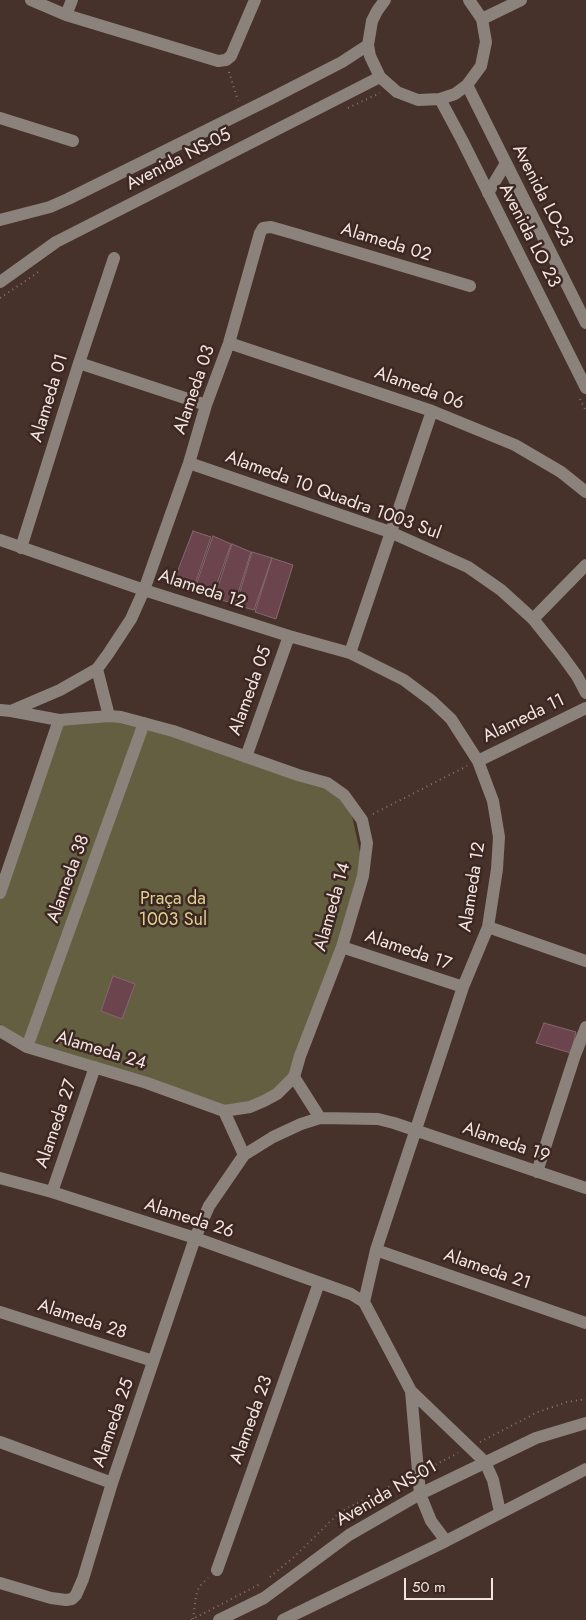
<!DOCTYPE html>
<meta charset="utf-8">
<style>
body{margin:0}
#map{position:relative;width:586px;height:1620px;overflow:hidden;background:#47312b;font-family:Jost,sans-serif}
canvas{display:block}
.scale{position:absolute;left:404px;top:1578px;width:89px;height:22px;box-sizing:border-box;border:2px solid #f2e4e0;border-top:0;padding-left:6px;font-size:15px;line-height:18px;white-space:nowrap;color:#f2e4e0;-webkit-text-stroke:4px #3c2722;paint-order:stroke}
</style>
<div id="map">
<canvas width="586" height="1620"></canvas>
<div class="scale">50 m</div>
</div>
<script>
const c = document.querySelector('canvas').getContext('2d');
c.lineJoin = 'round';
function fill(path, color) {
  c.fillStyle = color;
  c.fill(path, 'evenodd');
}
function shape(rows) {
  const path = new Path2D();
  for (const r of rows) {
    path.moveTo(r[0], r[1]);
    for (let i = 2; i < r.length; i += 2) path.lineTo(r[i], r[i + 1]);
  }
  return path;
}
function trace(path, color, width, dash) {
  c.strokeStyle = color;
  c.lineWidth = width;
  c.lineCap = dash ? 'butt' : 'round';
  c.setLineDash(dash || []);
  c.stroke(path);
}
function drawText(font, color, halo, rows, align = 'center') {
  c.font = font + ' Jost,sans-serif';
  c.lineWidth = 5;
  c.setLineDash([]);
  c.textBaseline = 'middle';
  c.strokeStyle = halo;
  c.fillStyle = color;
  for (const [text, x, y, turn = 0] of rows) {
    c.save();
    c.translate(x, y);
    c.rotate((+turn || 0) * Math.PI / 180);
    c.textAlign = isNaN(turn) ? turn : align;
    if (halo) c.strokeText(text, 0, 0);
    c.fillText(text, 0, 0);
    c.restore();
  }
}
fill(shape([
 [109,716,314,780,349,802,365,875,293,1079,264,1101,224,1111,19,1043,0,1024,0,893,59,720]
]), '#655f41');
const building = shape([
 [193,531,211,537,193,590,173,583,193,531],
 [213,536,231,544,212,598,194,591,213,536],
 [232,544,251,552,235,603,214,599,232,544],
 [252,552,272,558,254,610,236,605,252,552],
 [272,558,293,565,276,619,255,612,272,558],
 [113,976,135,984,122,1019,101,1011,113,976],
 [544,1023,576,1032,571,1053,536,1043,544,1023]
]);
fill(building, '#6c444d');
trace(building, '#83696e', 1);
trace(shape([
 [229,72,238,101],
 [348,108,380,93],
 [0,298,30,278,38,272],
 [580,399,586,411],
 [373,814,467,766],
 [480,1442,538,1412,567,1402,586,1399],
 [431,1467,458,1453],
 [270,1577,294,1557,340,1512,406,1478],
 [193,1619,196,1596,199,1587,208,1578],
 [191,1620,262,1583]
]), '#87746f', 2, [1, 4]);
trace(shape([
 [31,0,66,15,218,61,226,60,231,56,255,0],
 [385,0,377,11,372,21,368,45,370,56,380,77,397,92,418,100,440,99,455,94,467,85,481,66,486,42,482,19,469,0],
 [66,15,72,0],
 [482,19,521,0],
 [467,85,586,323],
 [440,99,462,140,586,388],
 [0,118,73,141],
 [488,193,506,163],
 [0,220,50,207,68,199,272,98,342,62,368,45],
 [0,282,56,242,380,77],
 [229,343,432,411,515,445,561,472,586,492],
 [79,363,206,405],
 [189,463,390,532,468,567,501,590,533,619,561,654,577,676,586,693],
 [0,540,144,590,289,636,350,653,404,680,432,701,451,719,478,761,493,801,499,837,497,869,488,927,463,987,376,1250,364,1302],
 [21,548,79,363,114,258],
 [533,619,586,565],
 [350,653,432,411],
 [97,669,109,716],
 [0,710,11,711,60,690,97,669,108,654,131,619,144,590,189,463,206,405,229,343,260,233,263,228,271,227,292,233,470,286],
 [246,757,289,636],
 [478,761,586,708],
 [0,893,59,720],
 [488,927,586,961],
 [342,947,463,987],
 [0,1031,27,1047,147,1083,224,1111,250,1107,264,1101,277,1094,294,1077,300,1056,342,947,363,876,367,843,362,820,344,795,327,783,298,775,173,731,121,717,109,716,59,720,11,711],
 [27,1047,144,723],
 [294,1077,320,1118],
 [224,1111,244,1155],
 [537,1172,575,1055,586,1027],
 [0,1178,52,1192,195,1238,351,1294,364,1302,411,1391,485,1462,493,1480,500,1512],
 [52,1192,95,1067],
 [376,1250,586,1323],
 [0,1312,153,1361],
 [411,1391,420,1494,431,1521,446,1541],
 [0,1442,112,1483],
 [217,1570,319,1283],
 [0,1583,51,1598,66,1600,72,1599,76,1595,83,1579,112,1483,195,1238,209,1206,244,1155,273,1137,301,1124,320,1118,378,1119,394,1123,586,1188],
 [219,1620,264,1598,349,1535,420,1494,536,1438,586,1423],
 [283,1620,446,1541,586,1469]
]), '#8b837b', 12);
drawText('18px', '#f2e4e0', '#3c2722', [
 ["Avenida NS-05",179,160,-27],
 ["Avenida LO-23",542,196,63],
 ["Avenida LO 23",529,236,63],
 ["Alameda 02",386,243,17],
 ["Alameda 06",419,389,20],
 ["Alameda 03",195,390,-71],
 ["Alameda 01",50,398,-73],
 ["Alameda 10 Quadra 1003 Sul",333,496,20],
 ["Alameda 12",202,590,18],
 ["Alameda 05",251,691,-70],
 ["Alameda 11",524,719,-26],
 ["Alameda 38",69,879,-70],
 ["Alameda 12",473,887,-81],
 ["Alameda 14",333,907,-74],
 ["Alameda 17",408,951,19],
 ["Alameda 24",101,1051,17],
 ["Alameda 27",57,1124,-71],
 ["Alameda 19",506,1143,19],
 ["Alameda 26",189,1219,18],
 ["Alameda 21",487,1270,19],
 ["Alameda 28",82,1320,18],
 ["Alameda 23",252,1420,-70],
 ["Alameda 25",114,1423,-71],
 ["Avenida NS-01",387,1494,-30]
]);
drawText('18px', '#ded08e', '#3c2722', [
 ["Praça da",173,900],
 ["1003 Sul",173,921]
]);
</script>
